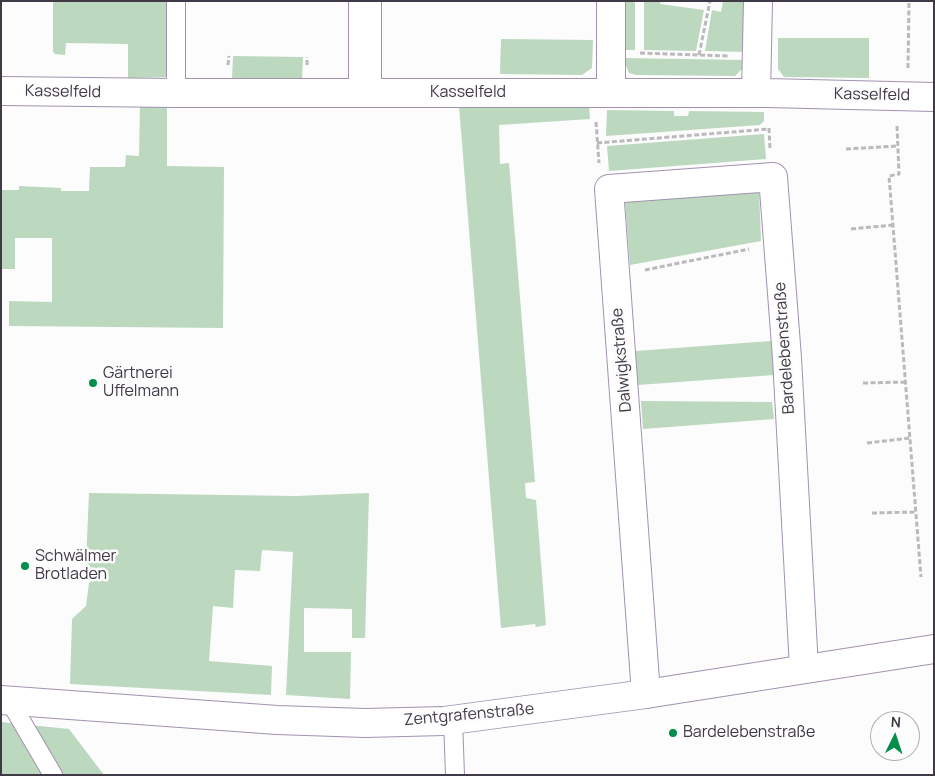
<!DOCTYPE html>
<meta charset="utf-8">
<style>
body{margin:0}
#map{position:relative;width:935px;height:776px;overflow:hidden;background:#fcfcfc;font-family:Manrope,sans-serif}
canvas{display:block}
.frame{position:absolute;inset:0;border:2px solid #403946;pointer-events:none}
.north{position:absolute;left:870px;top:711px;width:50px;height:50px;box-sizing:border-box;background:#fcfcfc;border:1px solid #b1aeb3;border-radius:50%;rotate:4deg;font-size:14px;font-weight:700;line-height:20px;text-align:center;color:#403946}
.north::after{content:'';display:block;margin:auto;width:18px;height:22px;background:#048e4c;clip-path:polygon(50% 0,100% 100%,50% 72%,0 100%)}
</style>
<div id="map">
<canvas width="935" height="776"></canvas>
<div class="frame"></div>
<div class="north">N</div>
</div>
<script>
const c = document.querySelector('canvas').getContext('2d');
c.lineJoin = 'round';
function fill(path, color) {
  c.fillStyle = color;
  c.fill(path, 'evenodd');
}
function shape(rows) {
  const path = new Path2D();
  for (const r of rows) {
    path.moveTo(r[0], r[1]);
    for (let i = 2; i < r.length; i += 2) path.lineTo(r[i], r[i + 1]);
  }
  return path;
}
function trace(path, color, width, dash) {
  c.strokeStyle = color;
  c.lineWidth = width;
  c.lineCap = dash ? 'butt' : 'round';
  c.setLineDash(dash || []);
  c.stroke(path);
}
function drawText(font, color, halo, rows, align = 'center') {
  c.font = font + ' Manrope,sans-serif';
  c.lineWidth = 5;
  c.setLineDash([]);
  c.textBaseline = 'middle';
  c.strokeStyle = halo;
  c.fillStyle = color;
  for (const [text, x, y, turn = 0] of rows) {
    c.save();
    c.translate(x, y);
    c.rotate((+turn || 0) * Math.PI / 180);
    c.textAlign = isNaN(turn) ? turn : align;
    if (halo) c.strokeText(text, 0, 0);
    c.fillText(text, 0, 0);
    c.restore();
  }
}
fill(shape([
 [53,1,169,1,168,77,128,78,128,44,66,43,65,55,55,54,53,52],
 [622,1,635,1,635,50,622,50],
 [644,1,661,1,660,4,704,10,696,51,644,50],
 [723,1,747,1,746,52,705,51,712,10,721,12],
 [778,38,869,38,869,78,784,77,778,69],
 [501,39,593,40,592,68,582,75,500,74],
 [233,56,303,57,302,80,232,78],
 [623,58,746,60,744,67,735,76,636,75,629,73],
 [140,104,167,105,167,166,224,167,223,328,9,326,9,301,52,302,52,238,15,238,15,269,1,269,1,190,19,190,19,186,61,188,61,191,89,191,90,167,125,167,126,155,139,156],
 [459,106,589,107,590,119,499,125,500,164,509,163,535,482,525,483,526,498,536,500,546,625,536,627,535,624,501,628],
 [607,110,674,111,674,116,688,116,689,111,764,112,764,121,760,125,606,136],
 [764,134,766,159,609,171,607,146],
 [759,190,761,241,630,265,625,201],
 [771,341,774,375,638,385,635,351],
 [641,401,772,402,774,419,643,429],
 [89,493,295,496,369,493,365,638,352,638,352,609,304,608,304,652,351,652,350,699,286,695,293,552,262,550,260,571,235,570,233,608,213,606,209,661,272,666,271,695,70,684,72,619,86,606,89,583,98,575,86,562],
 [1,722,69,729,104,775,1,775]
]), '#bcd8be');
const lane = shape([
 [358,1,358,93],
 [372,1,372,93],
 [176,93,176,1],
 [9,700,53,775],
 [453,720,455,775]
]);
const street = shape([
 [1,91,176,93,767,93,934,97],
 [611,92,611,1],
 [756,93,758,1],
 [646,694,609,189,773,177,787,358,804,668]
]);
const secondary = shape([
 [1,700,277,720,365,723,444,721,646,694,934,649]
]);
trace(lane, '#a291b1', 20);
trace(street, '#a291b1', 30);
trace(secondary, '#a291b1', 30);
trace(shape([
 [640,53,729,56],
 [699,55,710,1],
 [228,65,229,56],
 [307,65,307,57],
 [908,68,909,1],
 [596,122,599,163],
 [897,126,899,174,889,176,921,577],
 [769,128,770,149],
 [597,143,769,129],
 [846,149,898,146],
 [851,229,893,225],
 [645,270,749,249],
 [863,383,906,382],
 [867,443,910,438],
 [872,513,916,512]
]), '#bbb9bd', 3, [5, 2.5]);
trace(lane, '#fff', 18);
trace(street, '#fff', 28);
trace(secondary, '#fff', 28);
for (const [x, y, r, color] of [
 [93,383,5,"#048e4c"],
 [25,566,5,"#048e4c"],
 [673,733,5,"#048e4c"]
]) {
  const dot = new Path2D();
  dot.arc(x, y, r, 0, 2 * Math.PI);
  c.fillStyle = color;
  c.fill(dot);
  trace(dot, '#fcfcfc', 2);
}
drawText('16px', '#403946', '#fcfcfc', [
 ["Kasselfeld",63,92,1],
 ["Kasselfeld",468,93],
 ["Kasselfeld",872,95,1],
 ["Bardelebenstraße",785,348,-94],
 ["Dalwigkstraße",622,360,-95],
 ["Zentgrafenstraße",469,715,-5]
]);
drawText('16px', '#403946', '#fcfcfc', [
 ["Gärtnerei",103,374],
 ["Uffelmann",103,392],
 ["Schwälmer",35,557],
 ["Brotladen",35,575],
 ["Bardelebenstraße",683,733]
], 'left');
</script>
